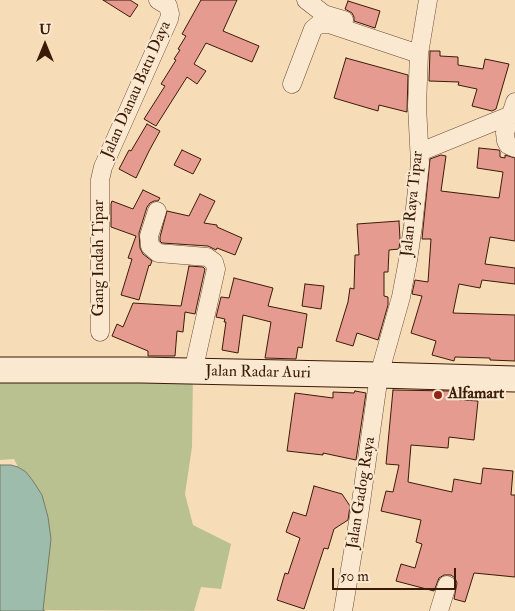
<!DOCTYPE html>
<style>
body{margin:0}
#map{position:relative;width:515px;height:611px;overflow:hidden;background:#f7dcb8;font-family:"IM FELL Double Pica",serif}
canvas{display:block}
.north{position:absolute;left:20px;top:20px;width:50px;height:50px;-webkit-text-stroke:4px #fae8d1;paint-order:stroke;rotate:0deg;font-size:14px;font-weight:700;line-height:20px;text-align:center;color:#3b1b07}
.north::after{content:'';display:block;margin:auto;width:18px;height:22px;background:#3b1b07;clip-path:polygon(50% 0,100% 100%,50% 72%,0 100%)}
.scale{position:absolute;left:332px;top:568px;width:124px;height:22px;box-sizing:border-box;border:2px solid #3b1b07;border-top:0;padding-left:6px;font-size:15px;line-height:18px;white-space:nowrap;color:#3b1b07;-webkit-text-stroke:4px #fae8d1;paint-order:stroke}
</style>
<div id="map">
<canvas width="515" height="611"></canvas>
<div class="north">U</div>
<div class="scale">50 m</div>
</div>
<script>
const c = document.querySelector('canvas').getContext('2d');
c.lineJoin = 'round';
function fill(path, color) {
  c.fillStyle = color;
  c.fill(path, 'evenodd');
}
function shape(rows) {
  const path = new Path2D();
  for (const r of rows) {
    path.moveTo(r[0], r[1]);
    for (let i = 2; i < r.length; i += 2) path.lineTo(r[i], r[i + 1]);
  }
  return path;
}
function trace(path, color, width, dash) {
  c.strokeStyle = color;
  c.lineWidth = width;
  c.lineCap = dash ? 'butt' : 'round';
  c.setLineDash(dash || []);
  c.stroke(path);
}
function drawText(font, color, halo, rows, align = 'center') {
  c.font = font + ' "IM FELL Double Pica",serif';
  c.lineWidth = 4;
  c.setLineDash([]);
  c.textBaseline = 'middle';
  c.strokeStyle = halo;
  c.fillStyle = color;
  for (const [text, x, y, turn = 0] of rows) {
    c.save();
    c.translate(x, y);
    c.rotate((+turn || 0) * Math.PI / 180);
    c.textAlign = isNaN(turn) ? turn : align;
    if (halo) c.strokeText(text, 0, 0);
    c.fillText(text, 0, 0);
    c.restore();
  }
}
fill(shape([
 [0,370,193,372,192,447,185,494,193,525,231,544,221,589,201,587,194,611,43,610,26,472,18,467,14,459,0,460]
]), '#bac190');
const water = shape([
 [0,465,11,465,18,467,26,472,33,481,42,495,48,517,51,539,43,610,45,611,0,611,0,465]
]);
fill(water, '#9ebcab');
trace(water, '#767c69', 1);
const building = shape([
 [103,0,130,0,138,5,130,17,103,0],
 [201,0,237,0,223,31,259,46,252,62,206,43,194,64,206,71,197,84,187,77,156,126,144,119,165,86,161,84,176,60,174,59,180,50,178,49,186,36,182,34,201,0],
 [348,1,380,11,375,28,354,21,354,17,352,13,345,9,348,1],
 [430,51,440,51,440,56,458,57,458,65,483,69,485,59,509,64,496,109,492,111,472,106,477,89,458,85,459,82,429,81,430,51],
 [346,58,408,75,407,112,379,105,378,111,334,98,346,58],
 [147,124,160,131,149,151,136,178,119,169,129,150,131,151,147,124],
 [479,148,499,150,500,152,500,157,505,158,505,155,515,158,515,241,490,237,485,264,515,268,515,284,482,280,480,288,459,284,453,313,515,315,515,361,490,360,490,358,455,357,454,361,432,355,436,341,411,333,422,296,412,294,415,280,428,282,431,239,422,239,430,159,441,155,446,156,441,191,499,198,503,172,477,168,479,148],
 [182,150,201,159,193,174,174,165,182,150],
 [143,190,160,198,158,201,154,201,150,203,147,207,139,233,140,248,143,254,152,261,150,266,149,265,139,300,121,295,132,259,128,258,136,236,111,227,111,204,112,201,133,209,143,190],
 [200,194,215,201,204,223,217,225,217,227,242,238,235,255,217,248,216,250,208,246,162,243,160,241,160,237,167,211,189,216,200,194],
 [399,221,400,239,399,249,389,250,388,272,384,272,384,296,388,297,388,305,378,340,357,333,353,346,336,341,348,302,350,288,354,289,355,255,359,255,357,224,399,221],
 [189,266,203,267,205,269,195,314,185,312,183,332,177,331,175,356,148,356,148,351,112,336,117,324,123,327,133,303,181,306,189,266],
 [234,278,273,288,268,306,307,314,302,348,298,347,296,359,265,358,271,322,243,315,238,353,222,350,226,322,224,322,225,319,216,317,221,297,229,298,234,278],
 [305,284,324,286,321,309,302,306,305,284],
 [393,390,450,391,450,399,478,401,474,440,449,437,448,448,411,445,408,482,452,492,454,479,481,484,483,468,513,471,511,495,515,495,515,577,474,573,465,602,454,599,457,583,455,578,451,575,444,575,439,578,434,591,396,581,401,564,415,568,422,544,416,542,421,520,381,511,386,491,393,492,399,465,386,464,393,390],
 [355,391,366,393,356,460,323,453,323,455,287,451,295,393,333,398,333,392,354,393,355,391],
 [314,486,342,494,350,506,348,520,334,529,328,549,324,548,304,609,277,600,285,573,288,574,300,538,286,532,293,512,306,516,314,486]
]);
fill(building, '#e59b90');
trace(building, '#3b1b07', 1);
const street = shape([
 [306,0,324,14,344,20],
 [292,84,313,29,319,24,329,24,419,54],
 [515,102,505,133,506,141,508,145,515,148],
 [420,152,511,115],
 [157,211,149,236,150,246,158,253,207,257,214,262,216,269,193,372],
 [100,332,100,180,103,167,169,19,170,14,168,6,158,0],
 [343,611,359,516,379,375,401,297,408,260,413,226,420,163,417,106,419,54,428,0],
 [439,611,447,585]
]);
const secondary = shape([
 [0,370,141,370,379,375,515,379]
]);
trace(street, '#6a4b33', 19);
trace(secondary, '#3b1b07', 27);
trace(street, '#fae8d1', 18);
trace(secondary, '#fae8d1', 25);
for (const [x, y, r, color] of [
 [438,395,5,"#8f2418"]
]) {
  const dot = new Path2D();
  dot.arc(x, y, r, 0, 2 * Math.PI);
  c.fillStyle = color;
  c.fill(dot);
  trace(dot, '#fae8d1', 2);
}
drawText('16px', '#3b1b07', '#fae8d1', [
 ["Jalan Danau Batu Daya",137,90,-66],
 ["Jalan Raya Tipar",413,204,-84],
 ["Gang Indah Tipar",100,258,-90],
 ["Jalan Radar Auri",258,373,1],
 ["Jalan Gadog Raya",362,493,-81]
]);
drawText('bold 16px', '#3b1b07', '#fae8d1', [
 ["Alfamart",448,395]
], 'left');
</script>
